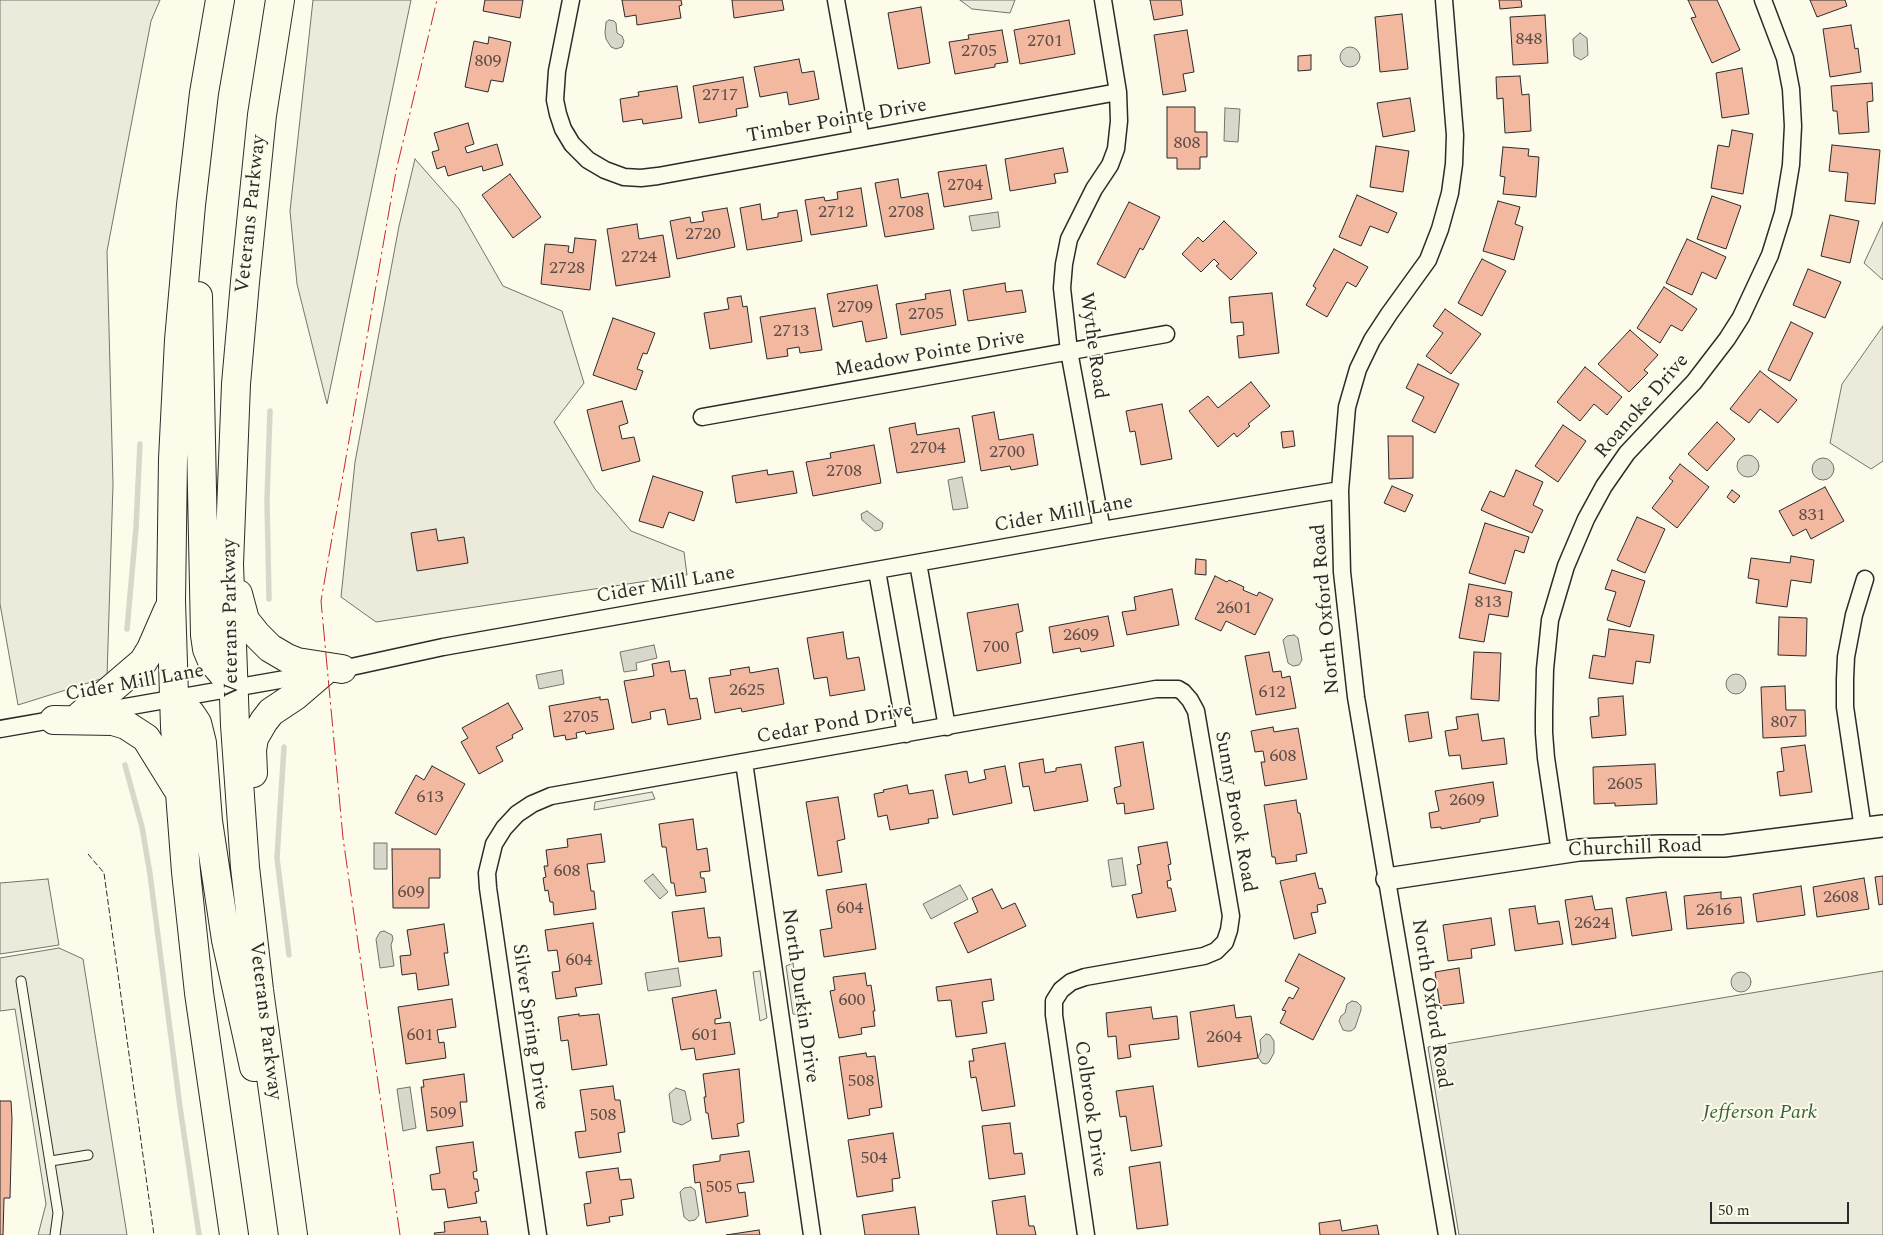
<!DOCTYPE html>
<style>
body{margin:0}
#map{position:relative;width:1883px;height:1235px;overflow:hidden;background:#fdfbea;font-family:Spectral,serif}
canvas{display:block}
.scale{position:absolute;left:1710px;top:1202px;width:139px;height:22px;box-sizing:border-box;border:2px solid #2b2b2b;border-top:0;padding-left:6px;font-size:15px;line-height:18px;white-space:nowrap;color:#2b2b2b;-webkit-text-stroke:4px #fdfbea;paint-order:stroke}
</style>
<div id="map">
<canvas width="1883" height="1235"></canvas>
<div class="scale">50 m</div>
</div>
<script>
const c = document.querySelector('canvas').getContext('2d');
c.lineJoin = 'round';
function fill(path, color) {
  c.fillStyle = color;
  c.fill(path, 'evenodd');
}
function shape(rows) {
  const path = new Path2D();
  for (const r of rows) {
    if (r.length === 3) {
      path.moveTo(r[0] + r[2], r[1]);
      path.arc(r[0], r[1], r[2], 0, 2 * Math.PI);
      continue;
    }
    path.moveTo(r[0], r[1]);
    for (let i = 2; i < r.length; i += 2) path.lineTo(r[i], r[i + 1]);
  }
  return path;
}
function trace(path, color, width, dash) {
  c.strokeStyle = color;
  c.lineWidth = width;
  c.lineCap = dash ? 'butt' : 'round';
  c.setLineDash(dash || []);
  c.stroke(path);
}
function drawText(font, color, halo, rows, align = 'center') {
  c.font = font + ' Spectral,serif';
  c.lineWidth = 4;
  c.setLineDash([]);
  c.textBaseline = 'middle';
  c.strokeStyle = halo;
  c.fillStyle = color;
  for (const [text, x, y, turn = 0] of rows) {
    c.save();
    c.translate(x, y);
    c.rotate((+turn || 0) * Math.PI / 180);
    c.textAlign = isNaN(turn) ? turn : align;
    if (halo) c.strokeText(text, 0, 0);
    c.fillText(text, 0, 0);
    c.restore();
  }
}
const green = shape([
 [0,0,160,0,151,21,107,251,113,484,107,677,18,705,0,604,0,0],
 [313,0,411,0,327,404,297,284,290,211,313,0],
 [960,0,1015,0,1010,13,972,9,960,0],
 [415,159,459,209,503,286,562,311,584,383,554,422,595,489,631,531,684,552,687,575,376,622,341,597,355,462,399,226,415,159],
 [1883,222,1883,280,1864,263,1883,222],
 [1883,326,1883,461,1871,469,1830,443,1842,384,1883,326],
 [652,792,655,799,594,810,595,802,652,792],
 [48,879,59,945,0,954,0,883,48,879],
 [793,963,801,1015,793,1014,786,966,793,963],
 [760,971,767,1018,760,1021,753,972,760,971],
 [1883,971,1883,1235,1459,1235,1428,1047,1883,971]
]);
fill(green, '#ecebdb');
trace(green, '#74746e', 1);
const parking = shape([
 [59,948,83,959,127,1235,38,1235,46,1204,15,1009,0,1011,0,958,59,948]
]);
fill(parking, '#eceadb');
trace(parking, '#74746e', 1);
const water = shape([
 [609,20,614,21,616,23,617,33,622,36,624,41,622,47,616,49,611,47,606,39,605,33,606,22,609,20],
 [1580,33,1587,38,1588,55,1581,60,1574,56,1573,39,1580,33],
 [1350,57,10],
 [1225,108,1240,109,1238,142,1224,141,1225,108],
 [998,212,1000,227,972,231,969,216,998,212],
 [1748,466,11],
 [1823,469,11],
 [962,477,968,508,953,510,948,480,962,477],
 [867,511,883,523,882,528,880,530,875,531,862,520,861,514,867,511],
 [1294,635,1298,638,1302,660,1299,665,1293,666,1288,663,1283,640,1287,636,1294,635],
 [654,645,657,658,636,663,637,670,624,672,620,652,654,645],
 [562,670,564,684,539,689,536,675,562,670],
 [1736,684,10],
 [374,843,387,843,387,869,374,869,374,843],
 [1122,858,1126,885,1112,887,1108,860,1122,858],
 [653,874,668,892,660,899,644,881,653,874],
 [960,885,968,899,931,919,923,904,960,885],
 [384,931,392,935,393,939,391,945,394,966,380,968,376,939,380,932,384,931],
 [678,968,681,986,648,991,645,973,678,968],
 [1741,982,10],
 [1352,1001,1357,1002,1361,1006,1361,1010,1355,1028,1351,1031,1347,1031,1343,1030,1339,1021,1341,1016,1345,1013,1347,1004,1352,1001],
 [1266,1034,1270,1035,1274,1041,1274,1053,1269,1062,1266,1064,1262,1063,1258,1057,1261,1051,1260,1040,1266,1034],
 [410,1087,416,1128,403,1131,397,1089,410,1087],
 [676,1088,685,1091,691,1120,682,1125,673,1122,669,1094,676,1088],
 [691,1187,695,1190,699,1215,695,1220,689,1221,684,1217,680,1192,684,1188,691,1187]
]);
fill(water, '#d8d7c9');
trace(water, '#74746e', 1);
trace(shape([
 [269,599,267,500,270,411],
 [127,629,136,528,140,444],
 [284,747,277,858,289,955],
 [125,765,142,827,150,874,180,1107,199,1235]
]), '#d8d7c9', 5.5);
const building = shape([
 [485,0,523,0,520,18,483,11,485,0],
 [622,0,681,0,682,5,679,6,681,18,637,25,636,15,625,17,622,0],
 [732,0,782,0,784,10,734,18,732,0],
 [1150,0,1181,0,1183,15,1154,20,1150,0],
 [1499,0,1521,0,1522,7,1500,9,1499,0],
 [1688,0,1717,0,1740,50,1712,63,1691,18,1696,17,1688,0],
 [1810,0,1845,0,1847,6,1817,17,1810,0],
 [921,7,930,63,898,69,888,13,921,7],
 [1402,14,1408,69,1380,72,1375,17,1402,14],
 [1545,15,1548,63,1513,65,1510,17,1545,15],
 [1069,20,1075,54,1020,64,1014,30,1069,20],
 [1851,25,1855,49,1858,48,1861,72,1830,77,1823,29,1851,25],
 [1002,30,1008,62,995,64,995,67,955,74,949,42,969,39,968,35,1002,30],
 [1187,30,1194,72,1183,74,1186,91,1163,95,1154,35,1187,30],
 [489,37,511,42,503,82,491,80,488,92,465,87,474,41,488,44,489,37],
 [1311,55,1311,70,1298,71,1298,56,1311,55],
 [799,59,802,73,814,71,819,99,789,105,787,92,760,97,754,67,799,59],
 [1742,68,1749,114,1722,118,1716,73,1742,68],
 [1520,76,1522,95,1529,94,1531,131,1505,133,1503,98,1497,99,1496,77,1520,76],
 [743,77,748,107,736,109,737,116,699,123,693,86,743,77],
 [1872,83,1873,101,1867,102,1869,132,1839,134,1837,111,1833,111,1831,86,1872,83],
 [677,86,682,118,643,124,642,119,623,122,620,99,639,96,638,92,677,86],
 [1410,98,1415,131,1383,137,1377,103,1410,98],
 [1167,107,1195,107,1195,132,1207,132,1207,157,1200,157,1200,169,1177,169,1177,158,1167,158,1167,107],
 [468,123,474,144,465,147,467,153,497,144,503,165,483,171,482,166,448,176,445,166,437,169,432,152,439,150,434,133,468,123],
 [1732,130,1753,134,1743,194,1711,188,1718,145,1729,147,1732,130],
 [1832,145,1880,150,1875,204,1845,201,1848,173,1829,171,1832,145],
 [1376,146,1409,151,1403,192,1370,187,1376,146],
 [1503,147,1529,149,1528,156,1539,157,1536,197,1503,194,1505,177,1500,176,1503,147],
 [1063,148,1068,172,1054,174,1056,183,1010,191,1005,159,1063,148],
 [986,165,992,199,944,207,938,172,986,165],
 [510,174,541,217,513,238,482,195,510,174],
 [898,179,901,198,928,193,934,229,885,237,875,183,898,179],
 [861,188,867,226,811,235,805,200,824,197,825,201,838,199,837,192,861,188],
 [1357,195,1397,213,1388,233,1370,226,1361,246,1339,237,1357,195],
 [1712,196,1741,206,1726,249,1697,239,1712,196],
 [1498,201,1520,207,1515,224,1523,227,1514,260,1483,251,1498,201],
 [1129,202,1160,217,1143,250,1140,248,1125,278,1097,264,1129,202],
 [760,204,762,220,778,217,778,213,797,210,802,241,747,250,740,208,760,204],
 [727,208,735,247,677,259,670,221,690,217,691,223,704,221,702,212,727,208],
 [1830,215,1859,221,1850,263,1821,256,1830,215],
 [1224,221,1257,253,1231,280,1216,266,1219,264,1214,259,1201,272,1182,254,1198,237,1203,242,1224,221],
 [637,224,639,239,663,235,670,277,616,286,607,229,637,224],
 [575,238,596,240,590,290,541,284,545,244,569,246,568,252,573,253,575,238],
 [1687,239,1726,257,1716,279,1702,272,1692,295,1666,283,1687,239],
 [1334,249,1368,267,1356,287,1347,282,1327,317,1306,305,1316,288,1313,286,1334,249],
 [1482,259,1506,271,1482,316,1458,303,1482,259],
 [1808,269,1841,282,1825,318,1793,305,1808,269],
 [1005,283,1006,292,1022,290,1026,312,968,321,963,290,1005,283],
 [877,285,887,338,866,342,862,321,833,327,827,294,877,285],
 [1664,287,1697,309,1682,331,1671,325,1660,343,1637,328,1664,287],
 [950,290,956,325,901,335,896,304,926,299,925,294,950,290],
 [1272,293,1279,353,1239,358,1237,336,1244,335,1243,322,1231,323,1229,297,1272,293],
 [741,296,743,307,747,306,752,342,710,349,704,313,729,309,727,298,741,296],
 [815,308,822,350,800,353,799,347,787,349,788,356,767,359,760,317,815,308],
 [1445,309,1481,334,1451,374,1426,356,1443,333,1433,326,1445,309],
 [613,318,655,333,647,354,643,353,637,369,643,371,636,390,593,375,613,318],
 [1791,322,1813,333,1790,381,1768,370,1791,322],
 [1630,330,1658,355,1644,370,1648,373,1629,392,1598,364,1630,330],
 [1418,364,1459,384,1435,433,1412,421,1424,397,1406,388,1418,364],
 [1585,367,1622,397,1607,415,1594,404,1580,421,1557,402,1585,367],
 [1760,371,1797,400,1778,423,1760,409,1749,423,1730,409,1760,371],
 [1251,382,1270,406,1248,424,1250,426,1237,437,1234,433,1218,447,1189,411,1208,396,1218,408,1251,382],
 [622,401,628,423,619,426,622,439,634,437,640,461,602,471,587,410,622,401],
 [1162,404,1172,459,1141,465,1135,431,1130,432,1126,411,1162,404],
 [994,412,999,440,1033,434,1038,465,1011,470,1010,466,981,471,972,416,994,412],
 [1717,422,1735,439,1707,471,1688,454,1717,422],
 [915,423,917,435,959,428,965,462,897,473,889,428,915,423],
 [1563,425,1586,441,1558,482,1535,466,1563,425],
 [1293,431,1295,446,1283,448,1281,432,1293,431],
 [1388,436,1413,436,1413,478,1389,479,1388,436],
 [874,445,881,483,813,496,806,462,831,458,830,453,874,445],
 [1680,464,1709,487,1677,528,1652,508,1673,481,1669,478,1680,464],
 [767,470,768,475,793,471,797,493,736,503,732,476,767,470],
 [1516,470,1543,482,1533,505,1543,510,1532,533,1481,510,1490,491,1504,497,1516,470],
 [653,476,703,492,694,521,669,512,663,528,639,521,653,476],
 [1392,486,1413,495,1405,512,1384,503,1392,486],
 [1825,487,1844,521,1811,539,1806,529,1793,536,1779,511,1825,487],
 [1732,490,1740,496,1734,503,1727,497,1732,490],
 [1637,517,1665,529,1645,573,1617,560,1637,517],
 [1485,523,1529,537,1524,553,1515,550,1505,584,1469,573,1485,523],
 [436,529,438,541,464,537,468,563,417,571,411,533,436,529],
 [1791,556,1814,560,1811,583,1791,580,1787,607,1756,603,1759,580,1748,578,1751,558,1790,563,1791,556],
 [1196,559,1206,560,1206,575,1195,574,1196,559],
 [1612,570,1645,581,1630,627,1607,620,1616,592,1605,589,1612,570],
 [1215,576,1227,582,1229,580,1244,587,1243,590,1257,596,1259,592,1273,599,1255,635,1226,621,1221,631,1195,619,1215,576],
 [1469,584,1512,592,1508,617,1489,614,1484,642,1459,638,1469,584],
 [1172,589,1179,625,1127,635,1122,612,1136,610,1134,597,1172,589],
 [1018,604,1023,631,1016,633,1021,663,977,671,967,613,1018,604],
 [1108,616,1114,646,1081,652,1080,648,1053,653,1049,627,1108,616],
 [1779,617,1807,618,1806,656,1778,655,1779,617],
 [1609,629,1654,635,1650,663,1636,661,1633,684,1589,678,1593,655,1605,657,1609,629],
 [843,632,847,659,859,657,865,690,830,696,827,677,814,679,807,638,843,632],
 [1269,652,1273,672,1281,671,1282,678,1290,676,1296,708,1256,715,1245,656,1269,652],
 [1474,652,1501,653,1499,701,1471,699,1474,652],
 [669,661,671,672,685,670,690,699,697,698,701,719,668,725,665,709,650,712,651,719,632,723,624,681,654,676,652,664,669,661],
 [749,667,750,673,778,668,784,704,742,712,741,708,715,713,709,678,731,675,730,670,749,667],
 [1785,686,1786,710,1805,710,1806,736,1763,738,1761,687,1785,686],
 [1623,696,1626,735,1592,738,1590,717,1599,716,1598,698,1623,696],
 [600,697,600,700,608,699,614,729,586,734,585,731,576,733,577,738,566,740,565,735,554,737,549,706,600,697],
 [508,703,523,729,512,735,513,738,496,747,503,761,479,774,461,742,468,738,462,728,508,703],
 [1428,712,1432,738,1409,742,1405,715,1428,712],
 [1478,714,1482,741,1504,738,1507,764,1462,769,1460,755,1449,756,1445,731,1458,729,1456,717,1478,714],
 [1273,727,1274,732,1298,728,1307,779,1265,786,1261,762,1265,762,1263,751,1255,752,1251,731,1273,727],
 [1143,742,1154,809,1125,814,1124,803,1117,804,1114,788,1121,786,1115,747,1143,742],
 [1805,745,1812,792,1780,796,1777,772,1784,771,1781,748,1805,745],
 [1043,759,1045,773,1056,771,1056,768,1081,764,1088,801,1034,811,1029,786,1023,787,1019,763,1043,759],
 [1655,764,1657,804,1615,806,1615,803,1594,804,1593,767,1655,764],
 [432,766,465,784,436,835,395,813,416,775,424,780,432,766],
 [1005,766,1012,803,953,815,945,775,967,771,969,783,986,779,984,770,1005,766],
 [1493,782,1498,816,1480,819,1480,822,1441,829,1441,827,1431,828,1429,813,1439,811,1435,791,1493,782],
 [907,785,909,794,933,790,938,818,928,819,929,823,890,830,887,815,878,817,874,794,884,792,883,790,907,785],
 [838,797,845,839,837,841,842,872,818,876,806,802,838,797],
 [1296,800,1298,813,1300,813,1307,853,1296,855,1297,861,1276,864,1275,857,1272,857,1264,805,1296,800],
 [693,819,697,850,707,848,710,871,700,872,701,878,704,878,706,892,676,896,674,883,671,883,666,847,662,847,659,824,693,819],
 [601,834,605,862,587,864,591,891,594,891,596,909,554,915,553,902,550,902,548,890,545,891,543,878,546,877,544,866,548,866,546,850,568,847,567,839,601,834],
 [1167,842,1171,864,1168,865,1171,880,1167,881,1168,888,1171,888,1176,911,1137,918,1132,895,1142,893,1137,865,1141,864,1138,847,1167,842],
 [392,849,440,849,440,878,429,878,429,908,393,908,392,849],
 [1315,873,1319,889,1322,888,1326,903,1317,905,1318,912,1311,913,1316,933,1294,939,1280,881,1315,873],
 [1883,876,1883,904,1879,905,1875,877,1883,876],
 [1864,878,1869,909,1817,917,1813,887,1864,878],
 [866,884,876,949,824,957,820,930,832,928,826,890,866,884],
 [1801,886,1805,915,1757,922,1753,894,1801,886],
 [992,889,1002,909,1015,903,1026,926,968,953,954,923,978,912,972,898,992,889],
 [1666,892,1672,930,1632,936,1626,898,1666,892],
 [1721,892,1721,899,1741,897,1744,923,1687,929,1684,896,1721,892],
 [1592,896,1595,910,1612,908,1616,938,1572,945,1565,900,1592,896],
 [1535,906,1538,924,1559,921,1563,944,1515,951,1509,909,1535,906],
 [704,908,708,938,720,937,722,956,679,962,672,912,704,908],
 [1491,918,1495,945,1471,949,1472,958,1448,961,1443,925,1491,918],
 [593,923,602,984,575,988,577,996,556,999,552,972,560,971,557,950,548,951,545,930,593,923],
 [444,924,448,953,444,953,449,985,418,990,416,973,402,975,400,956,411,955,407,930,444,924],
 [1299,954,1345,978,1313,1040,1280,1023,1286,1011,1282,1010,1289,997,1293,999,1299,988,1285,981,1299,954],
 [1459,968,1464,1003,1440,1006,1435,972,1459,968],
 [865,973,867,986,871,985,875,1011,873,1011,875,1026,861,1028,862,1034,839,1038,830,991,835,990,833,977,865,973],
 [991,979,994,1000,982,1002,987,1033,956,1037,951,1000,938,1001,936,987,991,979],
 [716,990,721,1018,715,1019,715,1024,730,1022,735,1054,696,1060,694,1048,681,1050,672,998,716,990],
 [452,999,456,1027,437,1030,439,1043,444,1042,446,1058,406,1064,398,1007,452,999],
 [1234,1005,1236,1018,1251,1016,1258,1058,1198,1067,1190,1012,1234,1005],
 [1151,1007,1153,1019,1177,1016,1179,1039,1129,1045,1131,1057,1118,1059,1116,1036,1108,1037,1106,1013,1151,1007],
 [579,1014,579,1016,599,1014,607,1065,572,1070,568,1040,561,1041,558,1017,579,1014],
 [1005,1043,1015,1106,982,1111,976,1077,971,1078,969,1061,974,1061,972,1049,1005,1043],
 [866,1053,867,1057,875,1056,882,1107,869,1109,870,1115,848,1119,839,1057,866,1053],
 [739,1069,744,1122,737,1124,739,1136,712,1139,708,1113,706,1113,704,1097,706,1097,703,1074,739,1069],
 [464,1074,467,1102,460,1102,463,1126,427,1131,421,1087,424,1087,423,1080,464,1074],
 [613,1086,615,1100,620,1100,625,1132,618,1133,621,1152,579,1158,575,1132,586,1131,580,1090,613,1086],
 [1153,1086,1162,1146,1131,1151,1126,1116,1120,1117,1116,1091,1153,1086],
 [0,1101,11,1101,12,1119,10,1198,4,1198,3,1235,0,1235,0,1101],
 [1010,1123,1014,1154,1022,1153,1025,1174,989,1179,982,1126,1010,1123],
 [893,1133,900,1178,892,1179,893,1191,857,1197,848,1140,893,1133],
 [473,1142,477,1171,473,1172,474,1179,477,1179,479,1191,475,1192,477,1203,448,1208,445,1189,432,1190,430,1175,440,1173,436,1147,473,1142],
 [749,1151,754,1182,737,1184,739,1193,745,1192,748,1216,706,1223,700,1182,695,1183,693,1165,720,1161,720,1155,749,1151],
 [1160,1162,1168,1225,1137,1229,1129,1167,1160,1162],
 [618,1168,620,1180,631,1179,634,1198,621,1200,623,1215,609,1217,610,1222,587,1226,584,1204,591,1203,586,1172,618,1168],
 [1025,1196,1029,1226,1034,1226,1036,1235,997,1235,992,1201,1025,1196],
 [915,1207,919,1235,865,1235,862,1215,915,1207],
 [480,1217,481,1222,486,1221,488,1235,435,1235,434,1233,445,1232,444,1222,480,1217],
 [1340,1220,1342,1231,1377,1225,1379,1235,1320,1235,1319,1223,1340,1220],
 [759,1230,760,1235,726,1235,759,1230]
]);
fill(building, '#f2b8a0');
trace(building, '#2b2b2b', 1);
const service = shape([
 [21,981,58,1213,55,1235],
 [51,1161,88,1155]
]);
const minor = shape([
 [571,0,557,71,555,100,558,114,563,129,572,144,588,160,605,170,624,177,641,178,658,176,1118,92],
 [836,0,861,139],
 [1444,0,1455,135,1454,164,1450,193,1440,229,1428,260,1389,314,1372,340,1358,369,1347,407,1340,490,1342,572,1356,697,1447,1235],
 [702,417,1166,334],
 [1102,530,1069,351,1062,288,1064,264,1069,239,1094,189,1110,165,1116,149,1119,121,1118,92,1103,0],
 [918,563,947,727],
 [877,571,906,734],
 [97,712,342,669,443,647,1102,530,1340,490],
 [0,729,63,718],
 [744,762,812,1235],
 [1863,829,1845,707,1845,679,1846,657,1854,615,1865,579],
 [1560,852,1546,758,1544,733,1544,712,1545,669,1550,620,1566,566,1586,519,1604,486,1627,453,1694,382,1727,339,1741,317,1770,255,1783,213,1791,165,1793,126,1791,89,1785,58,1763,0],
 [538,1235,488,888,487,873,494,844,504,828,517,814,532,804,551,796,1156,689,1178,689,1183,692,1190,700,1196,711,1231,916,1229,930,1225,942,1216,951,1204,956,1085,977,1071,982,1061,990,1054,1001,1054,1015,1086,1235]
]);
const tertiary = shape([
 [1387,879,1579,850,1659,846,1724,846,1883,826]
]);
const trunk = shape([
 [220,0,204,93,191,205,179,340,173,459,171,601,175,727,186,872,199,993,234,1235],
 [280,0,262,115,245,282,236,384,229,564,235,725,245,867,259,990,293,1235],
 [198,296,205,635,207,649,212,661,234,687],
 [238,594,245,620,257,635,270,648,287,658,297,662,342,669],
 [174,698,191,714,197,723,202,743,208,821,226,940,254,1067],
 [81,715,143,662,151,649,168,610],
 [54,720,113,721,126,725,146,738,177,788],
 [253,773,252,750,254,738,264,721,271,712,295,696,323,672]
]);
trace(service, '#2b2b2b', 11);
trace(minor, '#2b2b2b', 19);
trace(tertiary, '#2b2b2b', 24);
trace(trunk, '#2b2b2b', 30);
trace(service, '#fdfbea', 9);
trace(minor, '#fdfbea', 16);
trace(tertiary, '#fdfbea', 21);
trace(trunk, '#fdfbea', 28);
trace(shape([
 [88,854,104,873,154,1235]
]), '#2b2b2b', 1, [6, 2.5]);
trace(shape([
 [400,1235,343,838,321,601,396,171,437,0]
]), '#c62828', 1, [18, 4, 2.5, 4]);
drawText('18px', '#5d4e48', null, [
 ["848",1529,40],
 ["2701",1045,42],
 ["2705",979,52],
 ["809",488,62],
 ["2717",720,96],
 ["808",1187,144],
 ["2704",965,186],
 ["2712",836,213],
 ["2708",906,213],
 ["2720",703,235],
 ["2724",639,258],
 ["2728",567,269],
 ["2709",855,308],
 ["2705",926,315],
 ["2713",791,332],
 ["2704",928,449],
 ["2700",1007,453],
 ["2708",844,472],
 ["831",1812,516],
 ["813",1488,603],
 ["2601",1234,609],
 ["2609",1081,636],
 ["700",996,648],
 ["2625",747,691],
 ["612",1272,693],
 ["2705",581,718],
 ["807",1784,723],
 ["608",1283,757],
 ["2605",1625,785],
 ["613",430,798],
 ["2609",1467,801],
 ["608",567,872],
 ["609",411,893],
 ["2608",1841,898],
 ["604",850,909],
 ["2616",1714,911],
 ["2624",1592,924],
 ["604",579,961],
 ["600",852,1001],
 ["601",420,1036],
 ["601",705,1036],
 ["2604",1224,1038],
 ["508",861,1082],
 ["509",443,1114],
 ["508",603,1116],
 ["504",874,1159],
 ["505",719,1188]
]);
drawText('20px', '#2b2b2b', '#fdfbea', [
 ["Timber Pointe Drive",837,122,-10],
 ["Veterans Parkway",252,214,-84],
 ["Wythe Road",1092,346,82],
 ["Meadow Pointe Drive",930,355,-10],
 ["Roanoke Drive",1643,407,-49],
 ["Cider Mill Lane",1064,515,-10],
 ["Cider Mill Lane",666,586,-10],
 ["North Oxford Road",1327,609,-95],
 ["Veterans Parkway",232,618,-91],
 ["Cider Mill Lane",135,684,-10],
 ["Cedar Pond Drive",835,725,-10],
 ["Sunny Brook Road",1234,812,80],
 ["Churchill Road",1635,849,-2],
 ["North Durkin Drive",799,996,82],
 ["North Oxford Road",1430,1004,81],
 ["Veterans Parkway",264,1021,83],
 ["Silver Spring Drive",529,1027,82],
 ["Colbrook Drive",1089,1109,82]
]);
drawText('italic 20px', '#34623c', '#fdfbea', [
 ["Jefferson Park",1760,1114]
]);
</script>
